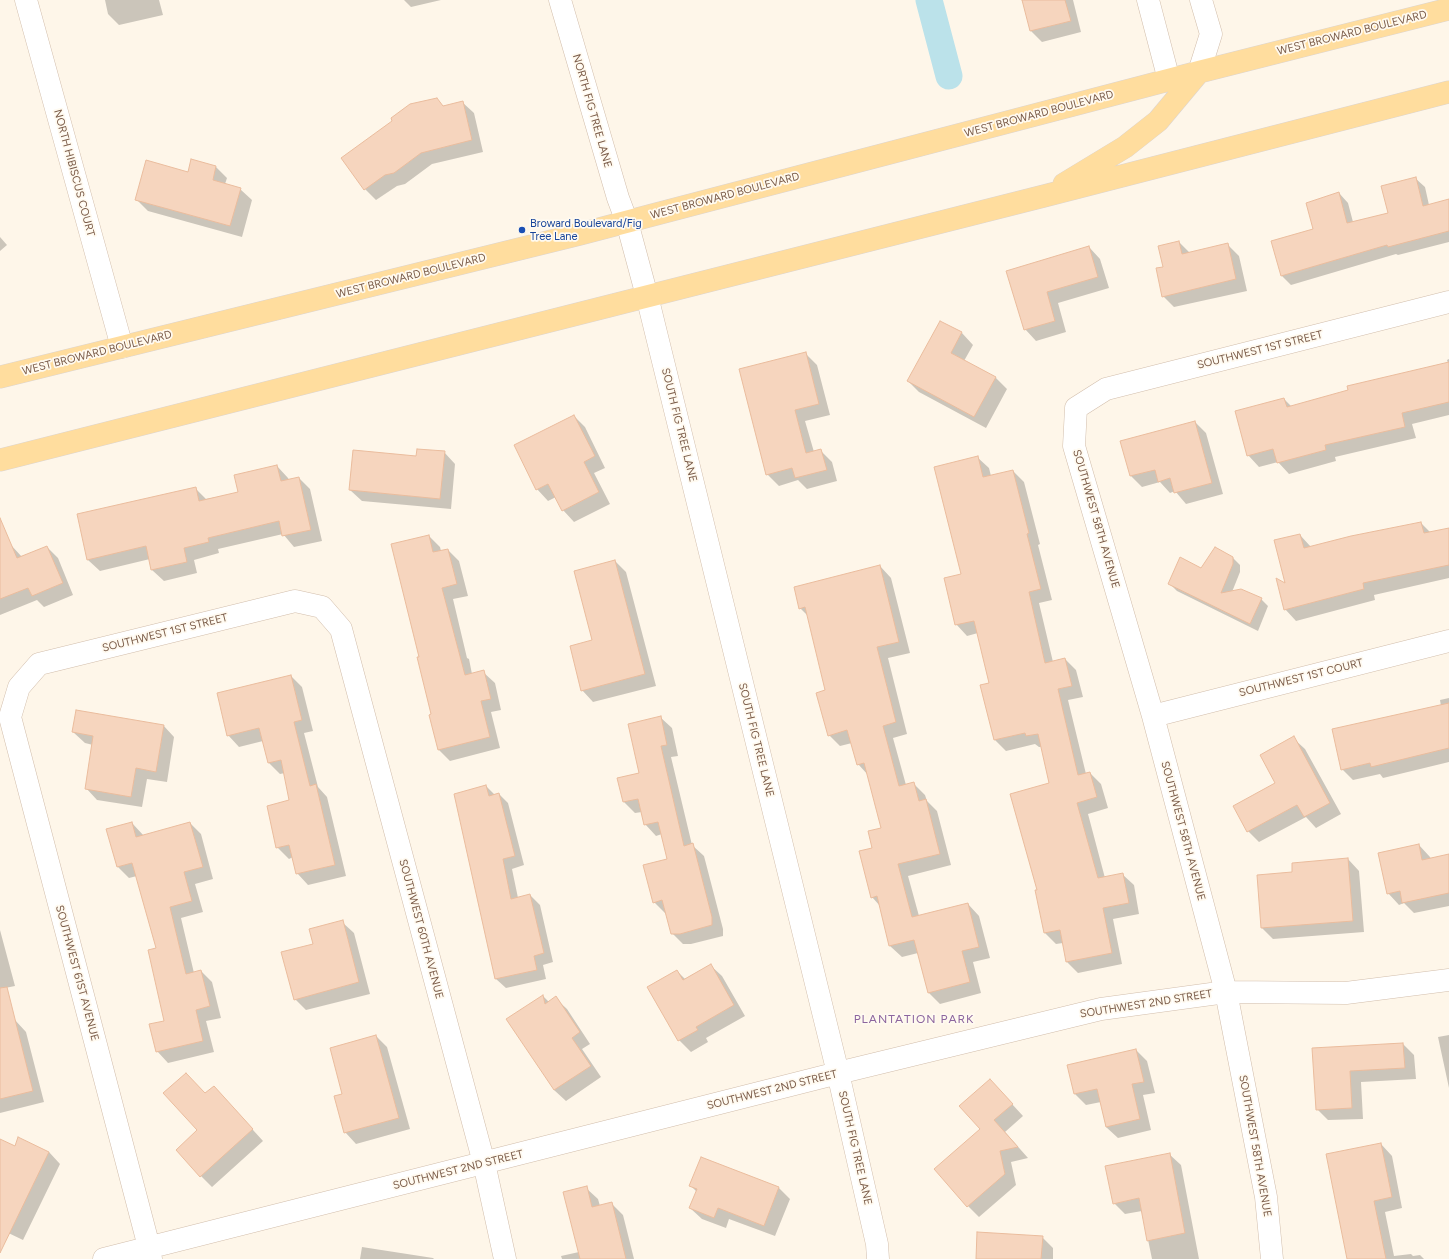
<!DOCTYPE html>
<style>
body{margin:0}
canvas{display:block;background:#fef6e9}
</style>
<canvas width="1449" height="1259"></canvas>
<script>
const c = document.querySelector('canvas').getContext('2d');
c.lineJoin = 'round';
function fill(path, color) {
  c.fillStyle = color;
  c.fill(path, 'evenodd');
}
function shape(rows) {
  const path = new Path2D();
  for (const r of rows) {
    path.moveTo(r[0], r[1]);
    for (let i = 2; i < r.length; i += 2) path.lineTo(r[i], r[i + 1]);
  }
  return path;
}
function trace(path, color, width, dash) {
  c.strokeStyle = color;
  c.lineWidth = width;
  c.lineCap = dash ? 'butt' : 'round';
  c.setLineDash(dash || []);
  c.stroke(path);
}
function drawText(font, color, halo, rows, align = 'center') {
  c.font = font + ' Figtree,sans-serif';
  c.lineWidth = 3.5;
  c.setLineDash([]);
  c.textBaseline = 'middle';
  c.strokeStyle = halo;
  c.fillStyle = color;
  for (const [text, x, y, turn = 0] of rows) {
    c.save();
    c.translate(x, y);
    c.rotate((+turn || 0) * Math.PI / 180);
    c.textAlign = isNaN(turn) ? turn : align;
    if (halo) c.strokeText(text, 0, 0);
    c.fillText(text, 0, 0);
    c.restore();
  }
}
fill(shape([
 [105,0,159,0,163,15,119,25,108,14],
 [404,0,441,0,411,7],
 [1023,0,1073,0,1081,32,1042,42,1031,31],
 [436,99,444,107,462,102,474,113,483,152,432,164,405,184,397,186,376,200,365,189],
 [216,167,227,178,225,184,240,189,252,200,242,237,148,211,137,200,189,173],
 [1415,178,1425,187,1429,205,1449,200,1449,242,1398,255,1396,254,1291,285,1282,276,1339,193,1348,203,1353,222,1389,213],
 [0,237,7,245,0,251],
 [1179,242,1190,253,1228,245,1239,256,1247,291,1174,307,1163,296,1164,267],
 [1089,247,1100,259,1109,288,1058,303,1066,332,1036,341,1025,329,1008,272],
 [940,322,962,333,973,345,964,361,996,378,1007,389,986,428,919,392,908,381],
 [805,353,817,365,830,415,805,421,814,452,821,451,832,462,837,481,807,489,798,480,779,486,767,474],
 [1449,359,1449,415,1412,424,1416,438,1335,457,1336,461,1289,474,1278,462,1259,467,1248,455,1284,399,1292,407,1448,363,1447,360],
 [574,416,585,427,605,468,594,473,610,504,574,522,563,510,556,497,548,501,537,489],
 [1195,422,1206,433,1223,494,1186,504,1175,491,1170,493,1160,482,1142,487,1131,476],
 [444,452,455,464,451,509,362,501,350,490,417,457],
 [977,457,989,468,991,476,1013,471,1024,482,1040,544,1038,545,1052,600,1039,603,1053,662,1065,659,1076,670,1083,697,1068,700,1086,774,1090,773,1101,784,1108,808,1088,814,1105,878,1122,874,1134,885,1139,914,1113,919,1122,964,1078,973,1067,962,1063,943,1056,944,1045,933,1036,891,1038,891,1050,784,1042,747,1039,747,1035,744,1006,751,995,740,990,683,978,633,967,636,956,624],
 [277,466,288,478,289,480,299,478,310,489,322,541,294,547,283,534,218,549,219,553,194,560,197,573,164,581,152,570,150,559,100,571,88,560,78,515,195,488,206,499,239,493],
 [1421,523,1431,533,1449,529,1449,578,1374,595,1375,600,1296,621,1285,609,1287,585,1300,535,1311,547],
 [429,536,440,547,441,551,448,550,459,561,468,596,453,599,467,658,469,659,472,674,483,672,495,683,501,710,491,712,500,748,450,761,438,749,420,657],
 [11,545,22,557,47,547,58,558,73,595,44,607,37,600,0,615,0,550],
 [1232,557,1240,565,1240,572,1232,592,1261,599,1268,606,1258,631,1177,591,1170,584,1202,569],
 [615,561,626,572,656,686,593,702,582,690,593,640],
 [880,566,891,578,910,653,888,658,907,734,893,738,906,785,914,784,925,795,927,801,937,811,951,865,908,876,919,916,968,904,979,916,990,958,973,962,981,993,940,1004,928,992,918,953,902,957,890,946,880,906,872,897,874,849,882,829,868,775,858,764,852,743,840,746,829,735,826,691,808,616,800,608],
 [291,676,302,687,313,731,304,733,318,787,327,797,346,876,308,885,297,873,293,857,289,859,277,847,291,801,285,773,280,774,269,763,263,741,239,747,228,735],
 [1449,698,1449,762,1383,778,1380,774,1353,780,1342,769,1441,706,1440,700],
 [660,717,672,728,678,756,671,757,692,845,704,856,723,929,723,936,691,944,683,944,672,933,667,913,665,913,654,902,668,860,662,834,656,836,645,824,642,812,635,813,624,802,618,778,640,773],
 [163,725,174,737,167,782,147,779,142,807,97,800,86,788,93,745,85,743,73,732],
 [1293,738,1305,749,1341,814,1316,828,1306,817,1259,842,1248,831,1276,784],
 [486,786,495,795,499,794,508,803,524,865,512,869,518,898,530,895,540,905,553,962,543,965,546,979,506,988,496,979],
 [132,823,144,836,190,823,201,834,213,879,195,884,203,912,181,918,194,973,201,971,212,982,221,1018,206,1021,214,1052,168,1063,157,1051,165,1021,157,949,137,876,129,878,118,867,107,830],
 [1419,845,1430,857,1431,859,1449,855,1449,906,1414,913,1404,903,1399,905,1388,893],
 [1348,859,1359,871,1364,932,1273,939,1262,928,1293,873],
 [342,922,354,933,370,994,306,1010,295,999,314,945],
 [0,930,15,986,0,989],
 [710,965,722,976,745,1016,706,1038,708,1042,691,1052,679,1040,649,987,677,971,685,979],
 [543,996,549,1002,555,998,567,1009,590,1044,582,1049,601,1077,566,1101,554,1090],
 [15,1020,26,1032,44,1102,0,1113,0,1024],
 [1449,1035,1449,1088,1438,1037],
 [376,1036,387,1047,410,1129,356,1144,345,1132,343,1095],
 [1403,1044,1414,1055,1416,1079,1361,1082,1363,1119,1328,1120,1317,1109,1313,1049],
 [1136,1050,1147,1061,1155,1093,1143,1095,1151,1130,1118,1138,1106,1127,1101,1102,1086,1105,1075,1094],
 [990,1080,1023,1116,1005,1132,1028,1158,1011,1162,1016,1185,979,1217,968,1206],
 [206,1094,225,1099,263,1141,212,1187,201,1176,199,1131],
 [0,1140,15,1147,49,1152,60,1164,23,1240,0,1229],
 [1381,1144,1392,1156,1402,1208,1385,1212,1394,1256,1411,1254,1413,1256,1420,1255,1424,1259,1348,1259],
 [1169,1154,1181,1165,1199,1259,1152,1259,1142,1211,1125,1214,1114,1203],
 [701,1158,779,1188,790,1199,775,1236,729,1219,726,1228,702,1219,690,1208,697,1192,691,1186],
 [586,1188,598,1199,600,1206,611,1203,623,1215,634,1259,562,1259,561,1256,579,1252],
 [1042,1237,1053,1248,1053,1259,977,1259],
 [362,1247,433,1258,434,1259,360,1259]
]), '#0003');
trace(shape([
 [929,0,949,76]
]), '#bbe2ea', 27);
const building = shape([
 [1022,0,1065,0,1071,21,1030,31,1022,0],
 [437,98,443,106,463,101,472,140,421,153,394,173,385,175,364,190,341,158,392,121,391,118,410,104,437,98],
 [191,159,216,166,213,180,241,188,230,226,135,200,146,160,188,172,191,159],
 [1416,177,1423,206,1449,199,1449,231,1388,247,1387,245,1281,276,1271,241,1313,229,1306,203,1339,192,1347,223,1388,213,1381,186,1416,177],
 [1179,241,1182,254,1228,243,1236,279,1162,297,1156,268,1163,267,1158,246,1179,241],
 [1089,246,1098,277,1047,292,1055,321,1024,330,1006,271,1089,246],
 [940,321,962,332,951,353,996,377,974,417,907,381,940,321],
 [806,352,819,404,795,410,806,453,821,449,827,470,795,478,792,468,766,475,739,369,806,352],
 [1449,362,1449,402,1402,413,1405,427,1325,445,1326,450,1277,463,1273,449,1247,456,1235,411,1284,398,1287,407,1348,390,1347,386,1449,362],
 [574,415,595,456,584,462,599,492,562,511,548,484,536,490,514,445,574,415],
 [1195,421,1212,483,1174,493,1170,478,1158,482,1155,470,1130,476,1120,441,1195,421],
 [417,449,445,451,440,499,349,490,353,450,416,456,417,449],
 [978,456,983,477,1013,470,1029,533,1027,534,1041,589,1029,592,1045,663,1065,658,1072,686,1058,689,1078,775,1090,772,1097,797,1077,803,1098,878,1123,873,1129,903,1103,908,1112,953,1066,962,1060,930,1044,933,1035,890,1037,890,1010,794,1049,783,1038,734,1026,736,1025,733,994,740,980,685,989,683,974,621,955,625,944,578,961,574,934,467,978,456],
 [277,465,281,481,299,477,311,530,282,536,279,521,208,538,209,542,184,548,187,562,151,570,146,546,87,560,77,514,196,487,199,501,238,492,234,475,277,465],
 [0,518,17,558,47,546,63,583,32,596,28,588,0,599,0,518],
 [1421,522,1424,533,1449,528,1449,565,1363,583,1364,589,1284,610,1276,578,1285,583,1274,540,1300,534,1304,548,1351,536,1421,522],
 [429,535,433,552,448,549,457,584,442,588,465,675,484,670,491,699,481,701,490,737,438,750,429,715,431,714,417,657,419,657,391,544,429,535],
 [1215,547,1233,557,1233,564,1221,593,1241,589,1262,598,1250,624,1168,584,1180,557,1201,568,1215,547],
 [615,560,645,674,581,691,570,646,592,640,574,571,615,560],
 [880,565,899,642,877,647,896,722,883,726,899,786,914,782,919,801,926,799,940,854,898,864,912,917,968,903,979,947,962,951,970,982,928,993,914,940,889,946,877,896,871,898,859,851,872,848,868,831,881,828,864,763,857,765,847,730,828,736,816,693,825,690,805,607,799,609,794,587,880,565],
 [291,675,302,720,294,722,310,786,316,784,335,865,296,874,289,845,276,848,267,806,289,800,281,760,268,763,259,728,227,736,217,693,291,675],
 [1449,703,1449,748,1371,767,1370,763,1341,770,1332,729,1449,703],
 [76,710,164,725,156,772,136,768,131,797,85,789,93,736,72,732,76,710],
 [661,716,667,745,661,746,684,846,693,843,712,917,712,925,680,934,671,934,662,900,653,903,643,865,667,859,658,822,644,825,638,799,623,802,617,778,639,773,628,724,661,716],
 [1294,736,1330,803,1304,817,1297,805,1247,832,1233,806,1275,783,1260,755,1294,736],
 [486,785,489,796,499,793,515,856,503,859,511,899,530,894,544,953,534,956,537,970,495,979,454,794,486,785],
 [132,822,136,837,190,822,203,867,184,872,192,901,170,907,186,974,201,970,210,1006,196,1010,203,1041,156,1052,149,1024,164,1021,148,950,156,948,132,863,117,867,106,829,132,822],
 [1419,844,1422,860,1449,854,1449,893,1402,903,1400,891,1387,894,1378,853,1419,844],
 [1348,858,1353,921,1261,928,1257,875,1292,872,1292,863,1348,858],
 [343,920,359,982,294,1000,281,952,313,944,309,929,343,920],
 [711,964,734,1005,696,1027,698,1030,678,1041,647,987,677,970,683,980,711,964],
 [7,987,33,1091,0,1099,0,988,7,987],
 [543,995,545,1004,556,996,580,1032,572,1038,591,1066,554,1090,506,1019,543,995],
 [376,1035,399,1118,344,1133,334,1096,342,1094,330,1048,376,1035],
 [1403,1043,1405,1068,1350,1071,1352,1108,1316,1110,1312,1048,1403,1043],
 [1136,1049,1144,1082,1132,1084,1140,1119,1106,1127,1097,1089,1074,1094,1067,1065,1136,1049],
 [186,1073,205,1093,214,1086,253,1129,200,1177,176,1150,197,1130,163,1093,186,1073],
 [990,1079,1013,1104,994,1120,1018,1147,1000,1151,1005,1174,967,1207,934,1169,980,1129,959,1106,990,1079],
 [18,1137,49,1152,0,1253,0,1139,15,1146,18,1137],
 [1381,1143,1392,1197,1374,1201,1386,1259,1347,1259,1326,1154,1381,1143],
 [1170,1153,1185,1233,1147,1241,1139,1198,1113,1204,1105,1166,1170,1153],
 [701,1157,779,1187,764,1226,718,1208,714,1218,689,1208,697,1189,689,1186,701,1157],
 [587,1186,592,1207,612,1202,626,1259,580,1259,563,1192,587,1186],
 [977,1232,1043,1236,1041,1259,976,1259,977,1232]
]);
fill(building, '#f6d5be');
trace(building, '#eabc9d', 1);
const minor = shape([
 [26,0,122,347],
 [560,0,618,198,627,222,647,296,838,1073,877,1244,878,1259],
 [1148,0,1169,80],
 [1199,72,1211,34,1201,0],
 [1153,716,1449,641],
 [104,1259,838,1073,1101,1009,1226,992,1346,993,1449,980],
 [151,1259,149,1247,10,717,19,687,39,664,295,601,322,607,341,629,484,1163,505,1259],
 [1272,1259,1266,1197,1226,992,1153,716,1074,446,1076,408,1106,389,1449,302]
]);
const major = shape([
 [1064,184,1125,147,1158,121,1199,72],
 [0,377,580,234,1199,72,1449,9],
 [0,460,1044,196,1449,92]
]);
trace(minor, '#d2beac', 23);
trace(major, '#ddd5d0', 23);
trace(minor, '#fff', 22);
trace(major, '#ffdd9e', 22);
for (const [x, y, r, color] of [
 [522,230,4,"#1a4fb4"]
]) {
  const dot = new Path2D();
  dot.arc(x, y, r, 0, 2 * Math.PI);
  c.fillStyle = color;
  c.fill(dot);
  trace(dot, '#fffaf0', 1.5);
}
drawText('11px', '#7b5c49', '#fffaf0', [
 ["WEST BROWARD BOULEVARD",1352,33,-14],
 ["NORTH FIG TREE LANE",592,111,74],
 ["WEST BROWARD BOULEVARD",1039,114,-15],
 ["NORTH HIBISCUS COURT",74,173,75],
 ["WEST BROWARD BOULEVARD",725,196,-15],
 ["WEST BROWARD BOULEVARD",411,276,-14],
 ["SOUTHWEST 1ST STREET",1260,350,-14],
 ["WEST BROWARD BOULEVARD",97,353,-14],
 ["SOUTH FIG TREE LANE",679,425,76],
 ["SOUTHWEST 58TH AVENUE",1096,519,74],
 ["SOUTHWEST 1ST STREET",165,633,-14],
 ["SOUTHWEST 1ST COURT",1301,678,-14],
 ["SOUTH FIG TREE LANE",756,740,76],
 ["SOUTHWEST 58TH AVENUE",1183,831,75],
 ["SOUTHWEST 60TH AVENUE",421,929,75],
 ["SOUTHWEST 61ST AVENUE",77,973,75],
 ["SOUTHWEST 2ND STREET",1146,1004,-9],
 ["SOUTHWEST 2ND STREET",772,1090,-14],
 ["SOUTHWEST 58TH AVENUE",1255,1146,80],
 ["SOUTH FIG TREE LANE",855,1148,77],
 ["SOUTHWEST 2ND STREET",458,1170,-14]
]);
drawText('11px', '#164399', '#fffaf0', [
 ["Broward Boulevard/Fig",530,224],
 ["Tree Lane",530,237]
], 'left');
c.letterSpacing = '1px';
drawText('12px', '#8c659e', '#fffaf0', [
 ["PLANTATION PARK",914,1019]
]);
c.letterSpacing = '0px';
</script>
